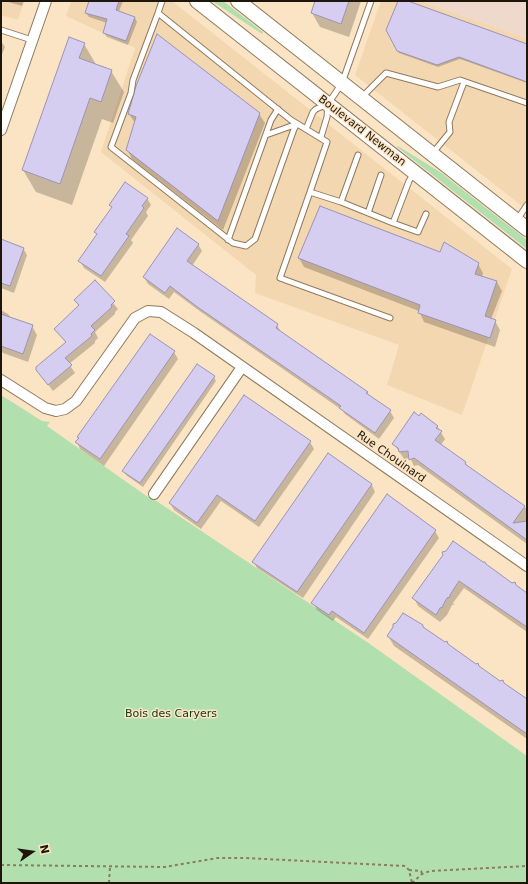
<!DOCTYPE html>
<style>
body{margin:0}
#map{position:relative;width:528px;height:884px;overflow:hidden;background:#fbe4c4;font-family:"DejaVu Sans",sans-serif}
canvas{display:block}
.frame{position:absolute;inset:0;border:2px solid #1e160a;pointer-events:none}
.north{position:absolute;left:12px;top:832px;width:40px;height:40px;-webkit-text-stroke:3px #fbe4c4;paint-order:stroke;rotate:77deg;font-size:11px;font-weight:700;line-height:16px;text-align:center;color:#1e160a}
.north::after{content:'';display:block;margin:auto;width:14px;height:18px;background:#1e160a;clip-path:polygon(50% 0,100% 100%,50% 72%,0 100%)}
</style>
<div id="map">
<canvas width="528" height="884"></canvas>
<div class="frame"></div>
<div class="north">N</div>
</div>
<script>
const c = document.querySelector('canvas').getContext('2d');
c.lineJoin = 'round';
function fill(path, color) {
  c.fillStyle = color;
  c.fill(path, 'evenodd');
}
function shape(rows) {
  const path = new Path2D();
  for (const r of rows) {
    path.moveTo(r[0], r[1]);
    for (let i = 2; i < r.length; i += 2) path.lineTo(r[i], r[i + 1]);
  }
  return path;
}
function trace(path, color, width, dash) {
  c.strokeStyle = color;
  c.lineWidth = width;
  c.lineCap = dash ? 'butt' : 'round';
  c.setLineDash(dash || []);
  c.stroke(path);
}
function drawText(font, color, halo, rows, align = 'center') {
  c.font = font + ' "DejaVu Sans",sans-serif';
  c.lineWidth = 3;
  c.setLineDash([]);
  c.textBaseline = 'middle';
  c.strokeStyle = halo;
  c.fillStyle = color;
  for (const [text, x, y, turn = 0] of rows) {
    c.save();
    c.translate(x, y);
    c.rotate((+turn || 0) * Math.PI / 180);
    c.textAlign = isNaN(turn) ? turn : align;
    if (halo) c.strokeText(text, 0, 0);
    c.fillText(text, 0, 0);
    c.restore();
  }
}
fill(shape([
 [1,1,24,1,18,20,1,15],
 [71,1,172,1,512,269,462,415,387,385,399,345,255,293,256,275,101,152,135,48,66,16],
 [381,1,421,1,527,38,527,210,355,75]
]), '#f3d7b1');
fill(shape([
 [421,1,527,1,527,38]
]), '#efd9cc');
fill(shape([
 [212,1,223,1,263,32,262,34],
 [398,146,440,172,527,240,527,249,397,147],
 [1,395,42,421,50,422,47,426,145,495,158,502,367,642,527,756,527,883,1,883]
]), '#b1e0ae');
fill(shape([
 [5,1,24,1,22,6],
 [90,1,123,1,119,11,135,18,137,22,128,45,107,37,104,33,107,23,89,17,86,13],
 [316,1,361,1,349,37,320,27,312,13],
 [399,1,405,1,527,45,527,83,460,59,438,67,399,53,387,30],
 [1,41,5,47,1,57],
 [84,44,97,66,111,71,124,92,113,123,102,119,72,205,36,192,23,170],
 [129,114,259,114,265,123,223,230,132,159,127,149,135,123],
 [147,198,151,205,146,212,148,216,131,240,133,243,105,282,84,268,80,261,97,235,95,232,112,208,110,205],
 [1,240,23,248,27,255,14,293,1,288],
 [198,244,202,251,192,266,277,325,281,332,367,392,370,397,390,411,394,418,379,439,345,414,342,410,201,312,174,292,169,299,148,284,144,277],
 [441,253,478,264,483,273,482,277,497,282,502,291,491,319,495,321,500,330,495,347,424,322,419,311,304,267,299,258],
 [95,281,118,309,115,312,115,314,95,332,98,338,95,341,95,343,69,364,75,373,53,391,37,370,66,343,55,329,79,307,75,300],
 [1,310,8,314,11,318,32,326,37,335,28,362,3,353,1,350],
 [174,352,178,359,104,466,80,449,77,442],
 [214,377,216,381,143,487,126,475,124,471],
 [437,426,445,439,441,445,465,463,469,468,527,509,527,544,418,465,414,466,410,458,404,459,394,444],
 [310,442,314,449,259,527,221,501,201,529,174,510,170,503],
 [372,485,375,492,303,598,257,568,254,562],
 [435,531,439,538,368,639,336,617,333,621,317,610,313,603],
 [487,566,527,594,527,632,464,588,453,603,454,605,452,605,447,615,440,622,418,606,414,598],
 [422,626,424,629,476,665,478,664,480,668,527,701,527,739,394,646,388,636]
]), '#0003');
const building = shape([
 [89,1,119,1,116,10,135,17,126,41,103,33,107,19,85,13,89,1],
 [315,1,349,1,341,24,311,13,315,1],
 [398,1,408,1,527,44,527,82,459,57,437,65,397,51,386,30,398,1],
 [157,34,260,113,218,221,126,150,136,117,128,114,136,86,157,34],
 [69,37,85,43,79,58,112,70,101,102,90,98,60,184,22,170,69,37],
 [125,182,148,198,142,206,144,208,126,234,129,236,101,276,78,261,97,234,94,232,112,207,109,205,125,182],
 [320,206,440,252,444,242,479,263,475,274,497,281,485,316,496,320,490,338,418,313,420,305,298,258,320,206],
 [177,228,199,244,187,261,278,324,276,328,368,392,366,393,391,410,375,433,339,408,341,406,196,306,170,286,165,293,143,277,177,228],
 [1,239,24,248,10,286,1,283,1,239],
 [95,280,115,301,111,305,112,307,91,326,95,330,91,334,92,336,65,358,72,365,48,385,36,370,36,367,66,342,54,329,79,305,74,300,95,280],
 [1,314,33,325,23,354,1,346,1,314],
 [150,334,175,351,100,459,75,442,79,438,77,437,150,334],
 [197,364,215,376,140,483,122,471,197,364],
 [244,395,311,441,255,521,217,495,197,523,169,503,244,395],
 [414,412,419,416,421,413,438,426,436,428,442,431,435,440,466,462,465,464,525,506,513,523,527,521,527,540,414,458,409,460,408,451,399,452,398,448,392,444,414,412],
 [328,453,372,484,297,592,252,562,328,453],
 [387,494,436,530,364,633,332,611,329,615,311,603,387,494],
 [453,541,483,562,485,562,486,564,512,583,515,582,516,585,527,593,527,627,459,581,450,595,450,597,447,598,443,605,443,607,440,608,436,615,412,598,443,555,442,552,446,551,453,541],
 [403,613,423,625,423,627,445,642,447,641,448,644,476,664,478,663,479,666,500,681,503,680,504,683,527,699,527,734,387,636,393,627,393,624,396,623,403,613]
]);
fill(building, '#d6cef1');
trace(building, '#9b93b4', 1);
const service = shape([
 [162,1,158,13,291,120,327,142,310,192,341,202,393,223],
 [158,13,133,80,131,93,111,147,233,243,246,246,255,239,294,129,297,124],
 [1,30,32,40],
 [361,98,386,73,438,87,460,80,527,103],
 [306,129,313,112,316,109,326,105],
 [266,135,297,124],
 [321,137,327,117,328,104,342,83,371,1],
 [432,154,450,132,449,122,464,82],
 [414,173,409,181,393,223,418,232,426,214],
 [310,192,280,278,390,318],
 [341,202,358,155],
 [368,213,381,175],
 [517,220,527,205],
 [228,240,271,120,278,109]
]);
const minor = shape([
 [1,130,46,1],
 [1,380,45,408,56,411,65,409,76,401,135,318,148,311,161,312,194,333,527,566],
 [154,494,242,367]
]);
const secondary = shape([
 [197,1,527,261],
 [238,1,527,229]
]);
trace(service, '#8f7a5e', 7);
trace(minor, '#8f7a5e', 12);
trace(secondary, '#8f7a5e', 16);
trace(shape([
 [1,865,165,867,217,858,245,858,405,866,409,870,412,883],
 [409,870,421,871,422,874],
 [109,883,110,866],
 [412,883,422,874,430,871,527,866]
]), '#8a7b65', 2, [3, 3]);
trace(service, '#fff', 5);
trace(minor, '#fff', 10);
trace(secondary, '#fff', 14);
drawText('11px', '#1e160a', '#fbe4c4', [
 ["Boulevard Newman",362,131,38],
 ["Rue Chouinard",391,457,35]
]);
drawText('11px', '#103a10', '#fbe4c4', [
 ["Bois des Caryers",171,714]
]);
</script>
